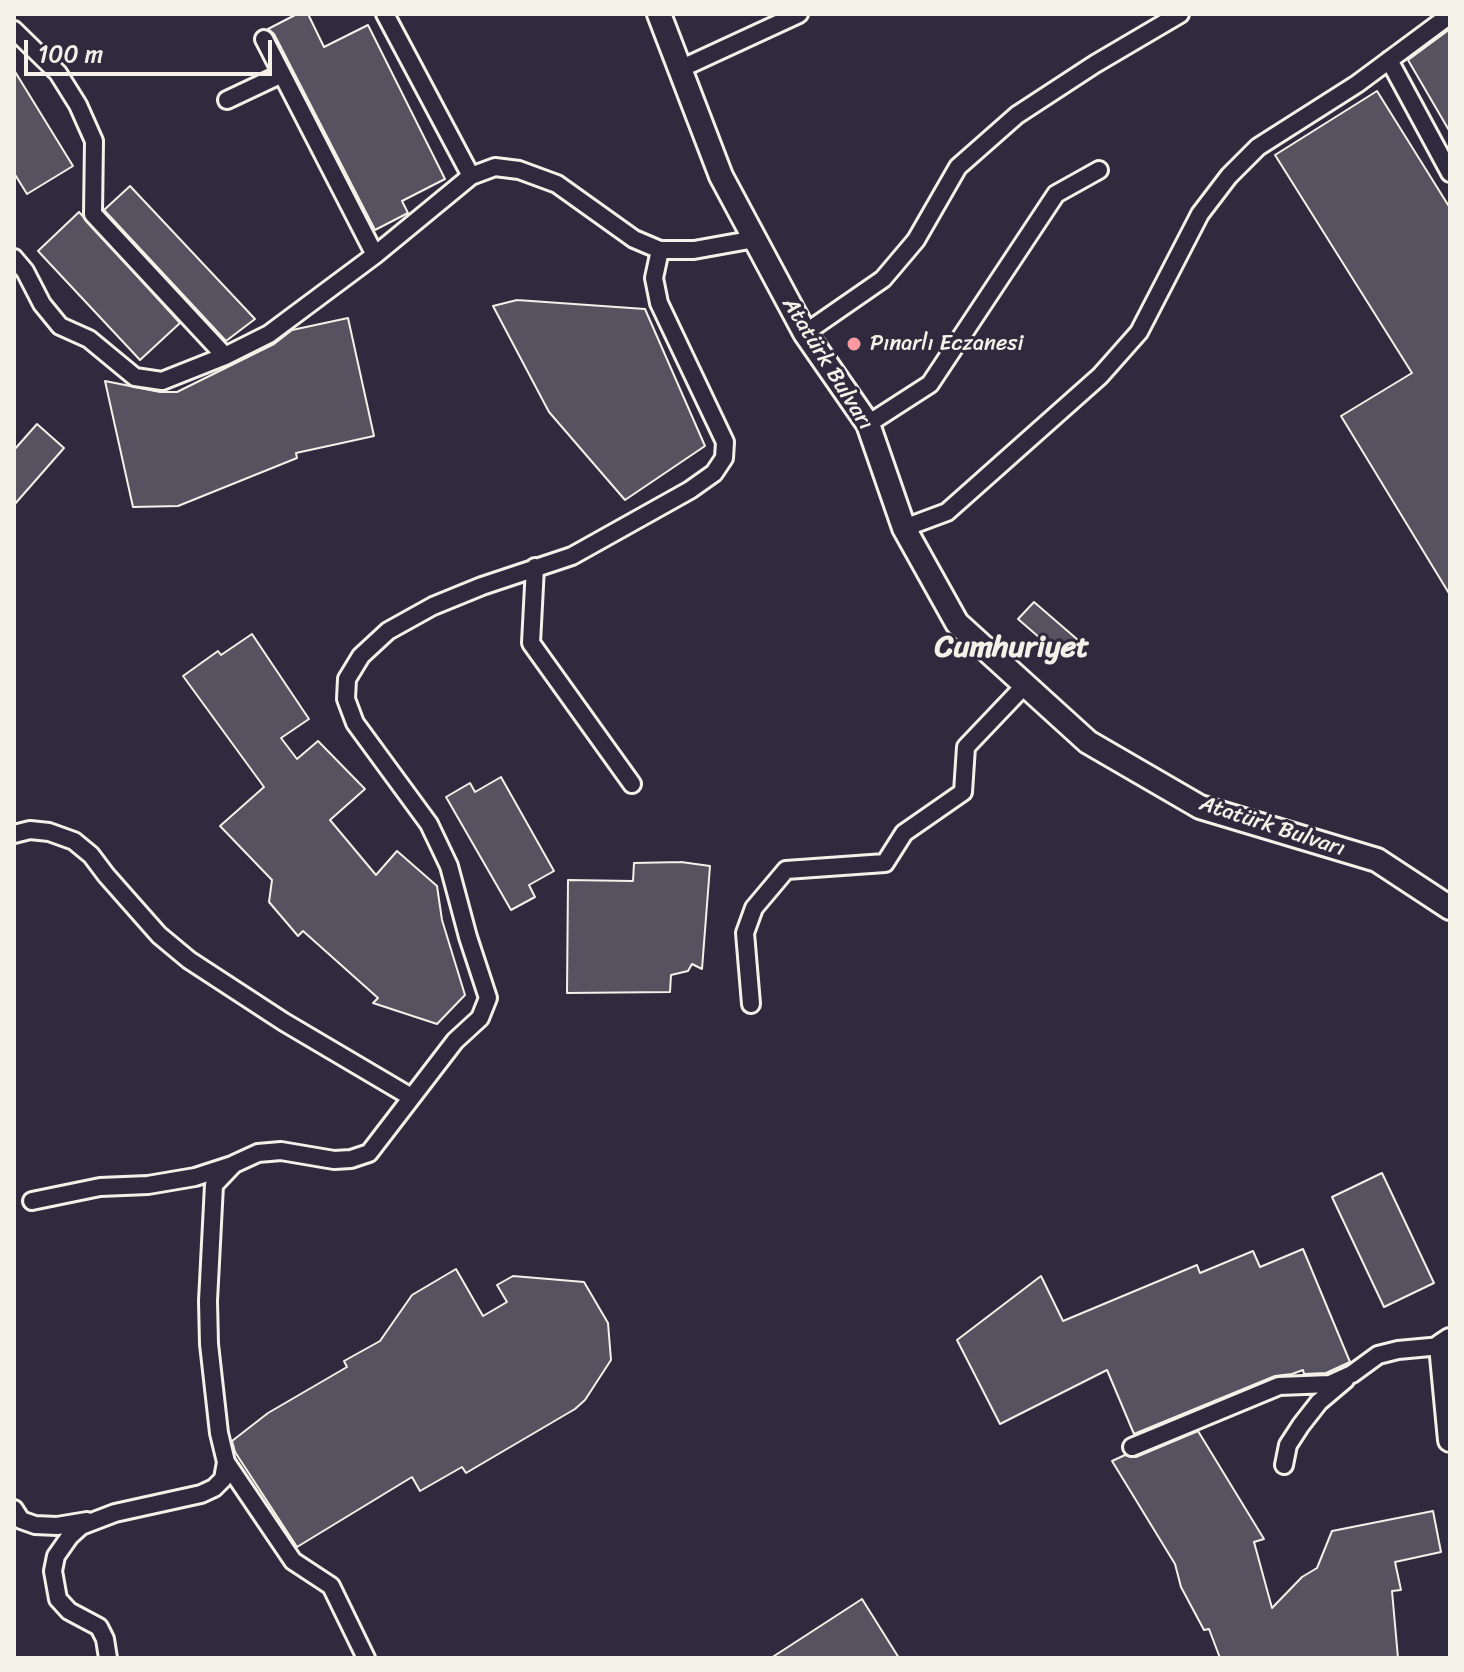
<!DOCTYPE html>
<meta charset="utf-8">
<style>
body{margin:0}
#map{position:relative;width:1464px;height:1672px;overflow:hidden;background:#2f2a3d;font-family:Sriracha,sans-serif}
canvas{display:block}
.frame{position:absolute;inset:0;border:16px solid #f4f1e8;pointer-events:none}
.scale{position:absolute;left:24px;top:40px;width:248px;height:36px;box-sizing:border-box;border:4px solid #f4f1e8;border-top:0;padding-left:10px;font-size:24px;line-height:28px;white-space:nowrap;color:#f4f1e8;-webkit-text-stroke:6px #2f2a3d;paint-order:stroke}
</style>
<div id="map">
<canvas width="1464" height="1672"></canvas>
<div class="frame"></div>
<div class="scale">100 m</div>
</div>
<script>
const c = document.querySelector('canvas').getContext('2d');
c.lineJoin = 'round';
function fill(path, color) {
  c.fillStyle = color;
  c.fill(path, 'evenodd');
}
function shape(rows) {
  const path = new Path2D();
  for (const r of rows) {
    path.moveTo(r[0], r[1]);
    for (let i = 2; i < r.length; i += 2) path.lineTo(r[i], r[i + 1]);
  }
  return path;
}
function trace(path, color, width, dash) {
  c.strokeStyle = color;
  c.lineWidth = width;
  c.lineCap = dash ? 'butt' : 'round';
  c.setLineDash(dash || []);
  c.stroke(path);
}
function drawText(font, color, halo, rows, align = 'center') {
  c.font = font + ' Sriracha,sans-serif';
  c.lineWidth = 6;
  c.setLineDash([]);
  c.textBaseline = 'middle';
  c.strokeStyle = halo;
  c.fillStyle = color;
  for (const [text, x, y, turn = 0] of rows) {
    c.save();
    c.translate(x, y);
    c.rotate((+turn || 0) * Math.PI / 180);
    c.textAlign = isNaN(turn) ? turn : align;
    if (halo) c.strokeText(text, 0, 0);
    c.fillText(text, 0, 0);
    c.restore();
  }
}
const building = shape([
 [297,14,308,14,324,47,368,25,445,179,402,201,408,213,375,230,274,34,268,29,297,14],
 [1450,29,1450,132,1408,60,1450,29],
 [14,70,73,166,27,194,14,173,14,70],
 [1377,91,1450,208,1450,595,1341,416,1412,373,1275,155,1377,91],
 [130,186,255,319,226,341,104,210,130,186],
 [79,212,180,323,140,360,38,251,79,212],
 [517,300,645,309,705,446,625,500,549,412,493,306,517,300],
 [348,318,374,436,296,453,297,458,178,506,133,507,105,381,160,392,177,392,274,344,292,330,348,318],
 [37,424,64,448,14,505,14,450,37,424],
 [1034,602,1078,640,1063,658,1018,619,1034,602],
 [252,634,309,719,281,738,297,759,318,741,365,789,330,820,376,875,397,851,437,886,442,920,465,995,437,1024,373,1003,378,998,303,931,298,936,269,902,272,880,220,826,264,787,183,676,218,651,221,655,252,634],
 [501,777,554,871,529,885,535,897,511,910,446,797,470,783,475,792,501,777],
 [681,862,710,866,702,969,692,964,688,971,671,975,670,992,567,993,568,880,633,881,634,863,681,862],
 [1382,1173,1434,1283,1384,1307,1332,1197,1382,1173],
 [1303,1249,1350,1362,1326,1373,1304,1374,1303,1370,1292,1374,1275,1376,1134,1434,1107,1370,1000,1424,957,1340,1041,1276,1063,1321,1197,1265,1200,1273,1253,1251,1260,1267,1303,1249],
 [456,1269,483,1316,507,1302,497,1285,513,1276,584,1282,608,1323,611,1360,585,1400,575,1409,466,1473,462,1467,420,1491,412,1477,297,1547,235,1452,232,1441,268,1413,347,1367,344,1361,380,1341,412,1295,456,1269],
 [1198,1431,1264,1539,1254,1542,1272,1608,1302,1577,1317,1568,1332,1531,1433,1511,1441,1552,1395,1562,1401,1590,1392,1591,1398,1658,1220,1658,1209,1629,1204,1630,1181,1587,1175,1564,1112,1461,1125,1455,1136,1457,1198,1431],
 [862,1599,899,1658,771,1658,862,1599]
]);
fill(building, '#56525f');
trace(building, '#f4f1e8', 2);
const street = shape([
 [385,14,471,176],
 [14,30,58,73,78,105,94,141,93,214,225,356],
 [264,39,375,255],
 [1389,60,1450,173],
 [680,69,799,14],
 [227,100,282,74],
 [14,258,25,271,42,304,60,326,89,339,135,377,162,381,225,356,269,334,375,255,471,176,495,167,519,170,557,184,634,239,660,250,694,250,755,239],
 [805,333,883,279,916,240,958,167,1017,115,1095,64,1180,14],
 [868,424,930,384,1056,194,1099,170],
 [904,528,947,512,1100,376,1139,332,1200,214,1229,176,1258,147,1357,84,1450,15],
 [535,567,531,643,632,784],
 [14,834,30,830,49,832,74,841,91,855,106,875,159,935,189,960,284,1022,411,1097],
 [751,1004,745,933,754,908,786,870,885,863,904,833,963,792,966,747,1025,685],
 [32,1201,100,1187,148,1185,195,1177,232,1165],
 [1132,1447,1279,1386,1330,1384,1352,1374,1378,1355,1398,1350,1441,1346],
 [1284,1465,1288,1445,1301,1425,1319,1402,1345,1380],
 [14,1509,21,1520,35,1525,57,1526,87,1521],
 [108,1658,105,1639,99,1627,69,1611,58,1599,53,1571,56,1556,70,1536,81,1526,115,1513,201,1494,214,1488,223,1479,226,1462],
 [366,1658,331,1586,293,1561,226,1462,219,1433,209,1344,208,1301,214,1185,234,1164,258,1153,281,1151,334,1160,351,1159,369,1153,455,1041,480,1018,488,998,468,937,449,866,429,824,355,723,346,699,347,679,361,656,388,631,433,606,482,586,572,556,690,490,714,473,724,458,725,442,659,303,654,278,660,250]
]);
const secondary = shape([
 [659,14,721,176,805,333,868,424,904,528,957,623,1088,742,1200,807,1377,860,1450,908],
 [1450,1340,1441,1346,1450,1440]
]);
trace(street, '#f4f1e8', 22);
trace(secondary, '#f4f1e8', 28);
trace(street, '#2f2a3d', 16);
trace(secondary, '#2f2a3d', 22);
for (const [x, y, r, color] of [
 [854,344,8,"#ff9aa2"]
]) {
  const dot = new Path2D();
  dot.arc(x, y, r, 0, 2 * Math.PI);
  c.fillStyle = color;
  c.fill(dot);
  trace(dot, '#2f2a3d', 3);
}
drawText('22px', '#f4f1e8', '#2f2a3d', [
 ["Pınarlı Eczanesi",870,344]
], 'left');
drawText('22px', '#f4f1e8', '#2f2a3d', [
 ["Atatürk Bulvarı",827,364,58],
 ["Atatürk Bulvarı",1272,827,18]
]);
drawText('bold 30px', '#f4f1e8', '#2f2a3d', [
 ["Cumhuriyet",1012,648]
]);
</script>
